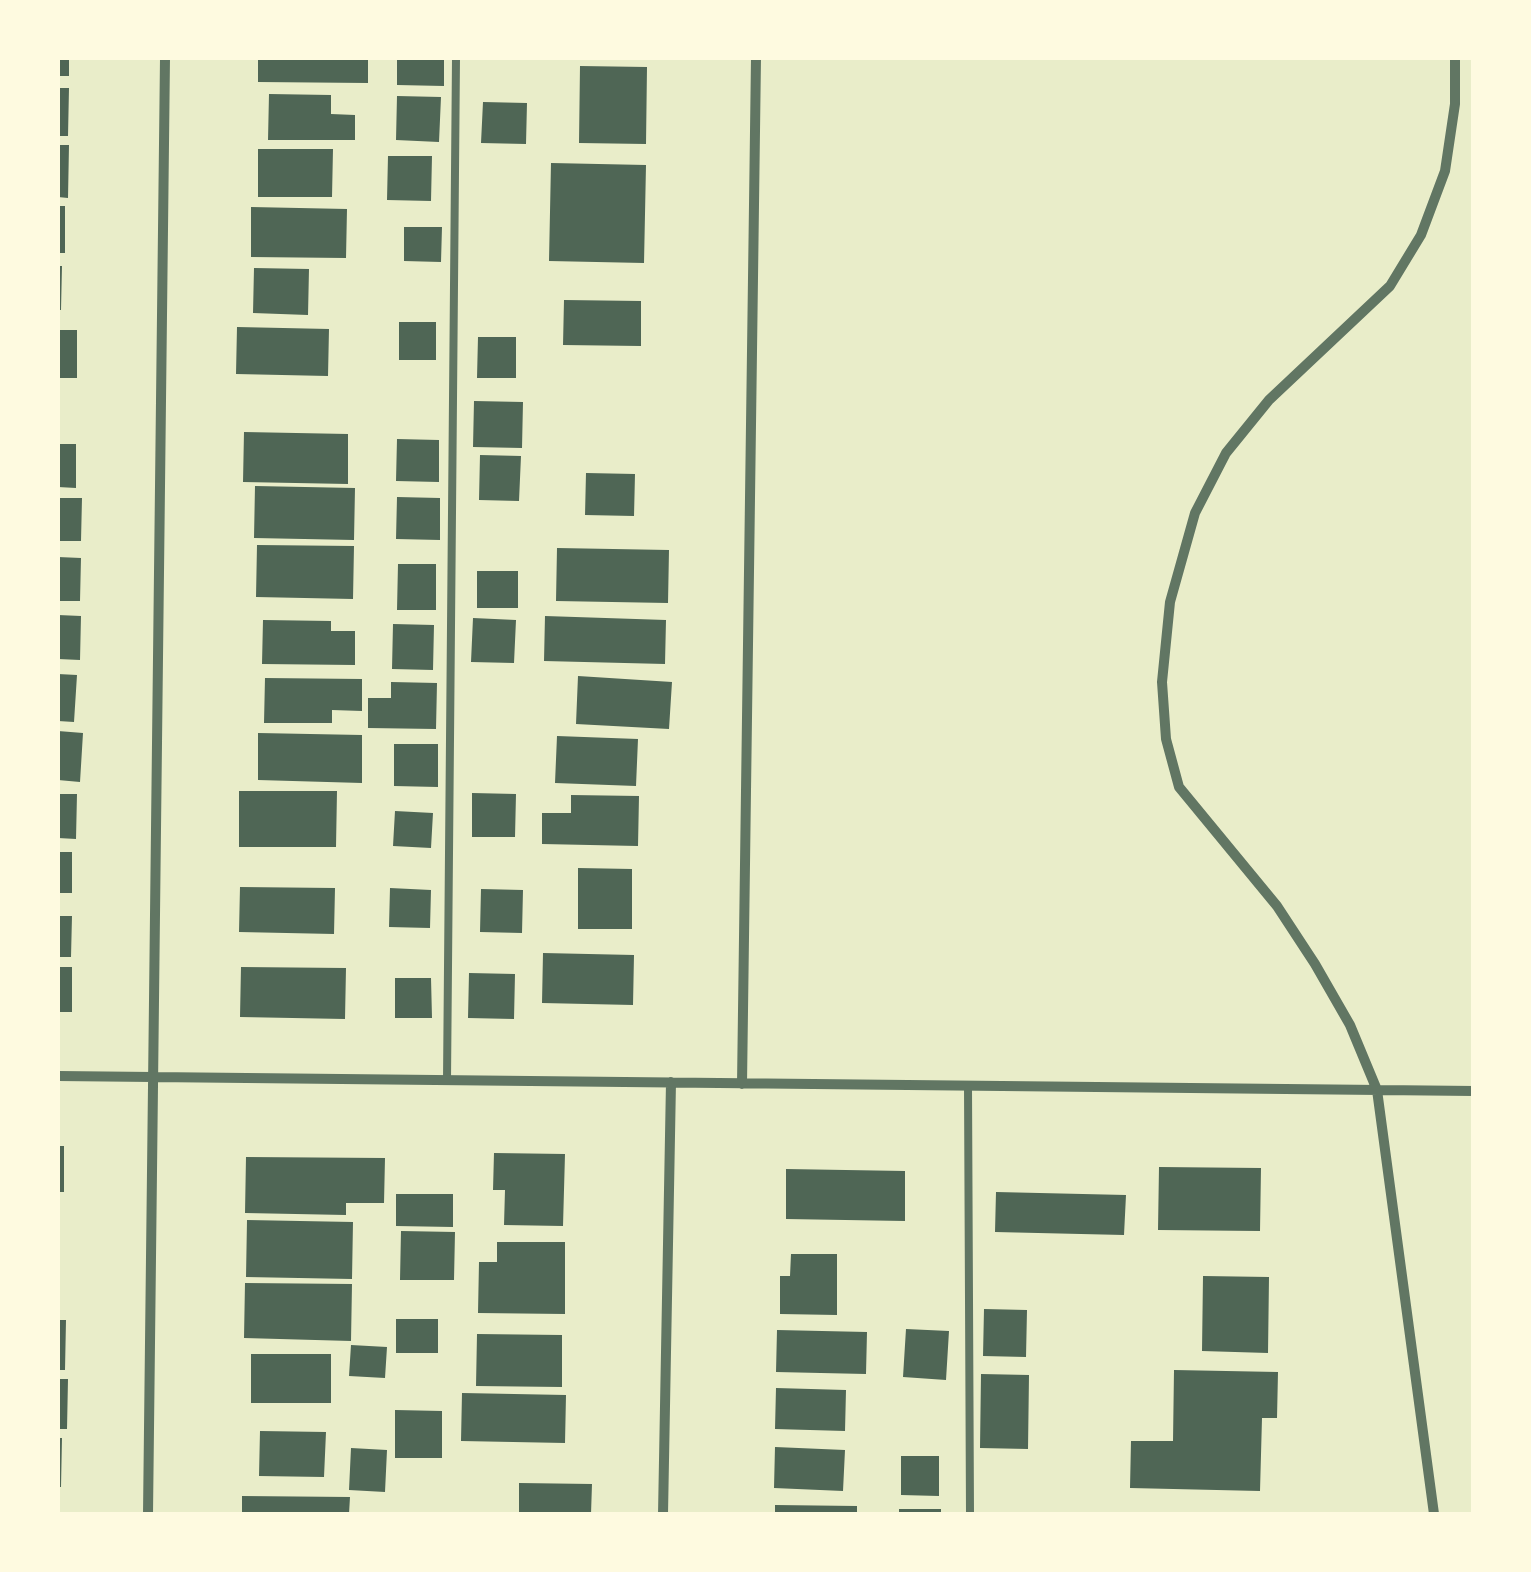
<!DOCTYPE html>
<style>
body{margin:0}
#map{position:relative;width:1531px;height:1572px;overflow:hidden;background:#e9edc9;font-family:"Work Sans",sans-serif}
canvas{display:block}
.frame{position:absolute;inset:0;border:60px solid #fefae0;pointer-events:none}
</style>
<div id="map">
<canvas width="1531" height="1572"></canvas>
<div class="frame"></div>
</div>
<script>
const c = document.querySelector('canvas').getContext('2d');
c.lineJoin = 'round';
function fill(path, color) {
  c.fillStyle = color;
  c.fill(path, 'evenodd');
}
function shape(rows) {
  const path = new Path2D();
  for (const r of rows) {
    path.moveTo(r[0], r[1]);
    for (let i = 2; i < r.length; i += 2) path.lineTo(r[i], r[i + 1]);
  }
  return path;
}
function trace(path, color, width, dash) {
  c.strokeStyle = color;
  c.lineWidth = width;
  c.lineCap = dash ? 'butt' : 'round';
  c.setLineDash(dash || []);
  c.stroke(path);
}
fill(shape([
 [58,58,69,58,69,76,58,76],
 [258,58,368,58,368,83,258,82],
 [397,58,444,58,444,86,397,85],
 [580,66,647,67,646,144,579,143],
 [58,88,69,88,68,136,58,136],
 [269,94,331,95,331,114,355,115,355,140,268,140],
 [397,96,441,97,439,142,396,140],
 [483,102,527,103,526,144,481,143],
 [58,145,69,145,68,198,58,197],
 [258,149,333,149,332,197,258,197],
 [388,156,432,156,431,201,387,200],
 [551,163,646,165,644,263,549,261],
 [58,206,65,206,65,253,58,253],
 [251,207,347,209,346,258,251,257],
 [404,227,442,227,441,262,404,261],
 [58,266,62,266,61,310,58,310],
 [254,268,309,269,308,315,253,313],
 [564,300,641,301,641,346,563,345],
 [399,322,436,322,436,360,399,360],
 [237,327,329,329,328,376,236,374],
 [58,330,77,330,77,378,58,378],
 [478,337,516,337,516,378,477,378],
 [474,401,523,402,522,448,473,447],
 [244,432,348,434,348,484,243,482],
 [397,439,439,440,439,482,396,481],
 [58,444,76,444,76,488,58,487],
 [480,455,521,456,519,501,479,500],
 [586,473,635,474,634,516,585,515],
 [255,486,355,488,354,540,254,538],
 [397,497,440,498,440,540,396,539],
 [58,498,82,498,81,541,58,541],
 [257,545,354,546,353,599,256,597],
 [557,548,669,550,668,603,556,601],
 [58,557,81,558,80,601,58,601],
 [398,564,436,564,436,610,397,610],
 [477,571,518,571,518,608,477,608],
 [58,615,81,616,80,660,58,659],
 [545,616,666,620,665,664,544,661],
 [473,618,516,620,514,663,471,662],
 [263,620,331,621,331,631,355,631,355,665,262,664],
 [393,624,434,625,433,670,392,669],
 [58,674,77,675,74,722,58,721],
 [578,676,672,682,669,729,576,724],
 [265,678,362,679,362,711,332,710,332,723,264,723],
 [391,682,437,683,436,729,368,728,368,698,391,698],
 [58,731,83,733,80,782,58,780],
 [258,733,362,735,362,783,258,780],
 [557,736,638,739,636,786,555,783],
 [394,744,438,744,438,787,394,786],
 [239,791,337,791,336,847,239,847],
 [472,793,516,794,515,837,472,837],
 [58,794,77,794,76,839,58,838],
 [571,795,639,796,638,846,542,844,542,813,571,813],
 [395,811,433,813,431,848,393,846],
 [58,852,72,852,72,893,58,893],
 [578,868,632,869,632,929,578,929],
 [240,887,335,888,334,934,239,932],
 [390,888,431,890,430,928,389,927],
 [481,889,523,890,522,933,480,932],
 [58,916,72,916,71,957,58,957],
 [543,953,634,955,633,1005,542,1003],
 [58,967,72,967,72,1012,58,1012],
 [241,967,346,968,345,1019,240,1017],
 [469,973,515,974,514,1019,468,1018],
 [395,978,431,978,432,1018,395,1018],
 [58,1146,64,1146,64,1192,58,1192],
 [494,1153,565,1154,563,1226,504,1225,505,1190,493,1190],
 [246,1157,385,1158,384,1203,346,1203,346,1215,245,1213],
 [1159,1167,1261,1168,1260,1231,1158,1230],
 [786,1169,905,1171,905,1221,786,1219],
 [996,1192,1126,1195,1124,1235,995,1232],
 [396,1194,453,1194,453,1227,396,1226],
 [247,1220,353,1222,352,1279,246,1277],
 [401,1231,455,1232,454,1280,400,1280],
 [497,1242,565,1242,565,1314,478,1313,479,1262,497,1262],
 [791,1254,837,1254,837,1315,780,1314,780,1276,790,1276],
 [1203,1276,1269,1277,1268,1353,1202,1351],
 [245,1283,352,1284,351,1341,244,1338],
 [984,1309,1027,1310,1026,1357,983,1356],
 [396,1319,438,1319,438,1353,396,1353],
 [58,1320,66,1320,65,1370,58,1370],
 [906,1329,949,1331,946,1380,903,1377],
 [777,1330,867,1332,866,1374,776,1372],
 [477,1334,562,1335,562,1387,476,1386],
 [351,1345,387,1347,385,1378,349,1376],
 [251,1354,331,1354,331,1403,251,1403],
 [1174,1370,1278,1372,1277,1418,1262,1418,1260,1491,1130,1488,1131,1441,1173,1441],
 [981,1374,1029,1375,1028,1449,980,1448],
 [58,1379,68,1379,67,1429,58,1429],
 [776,1388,846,1390,845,1431,775,1429],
 [462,1393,566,1395,565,1443,461,1441],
 [395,1410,442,1411,442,1458,395,1458],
 [260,1431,326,1432,324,1477,259,1476],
 [58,1438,62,1438,61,1487,58,1487],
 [775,1447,845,1450,843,1491,774,1488],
 [351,1448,387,1450,385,1492,349,1490],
 [901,1456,939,1456,939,1496,901,1495],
 [519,1483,592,1484,591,1514,519,1514],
 [242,1496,350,1497,349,1514,242,1514],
 [775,1505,857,1506,857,1514,775,1514],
 [899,1509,941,1509,941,1514,899,1514]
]), '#4f6655');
trace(shape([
 [447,1080,456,58],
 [968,1086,970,1514]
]), '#617663', 8);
trace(shape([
 [58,1076,1474,1091],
 [742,1084,756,58],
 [148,1514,165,58],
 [663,1514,671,1082],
 [1434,1514,1377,1090,1350,1025,1315,964,1277,906,1179,787,1166,739,1162,682,1170,602,1195,513,1226,453,1269,400,1390,286,1421,235,1445,171,1455,104,1455,58]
]), '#617663', 10);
</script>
